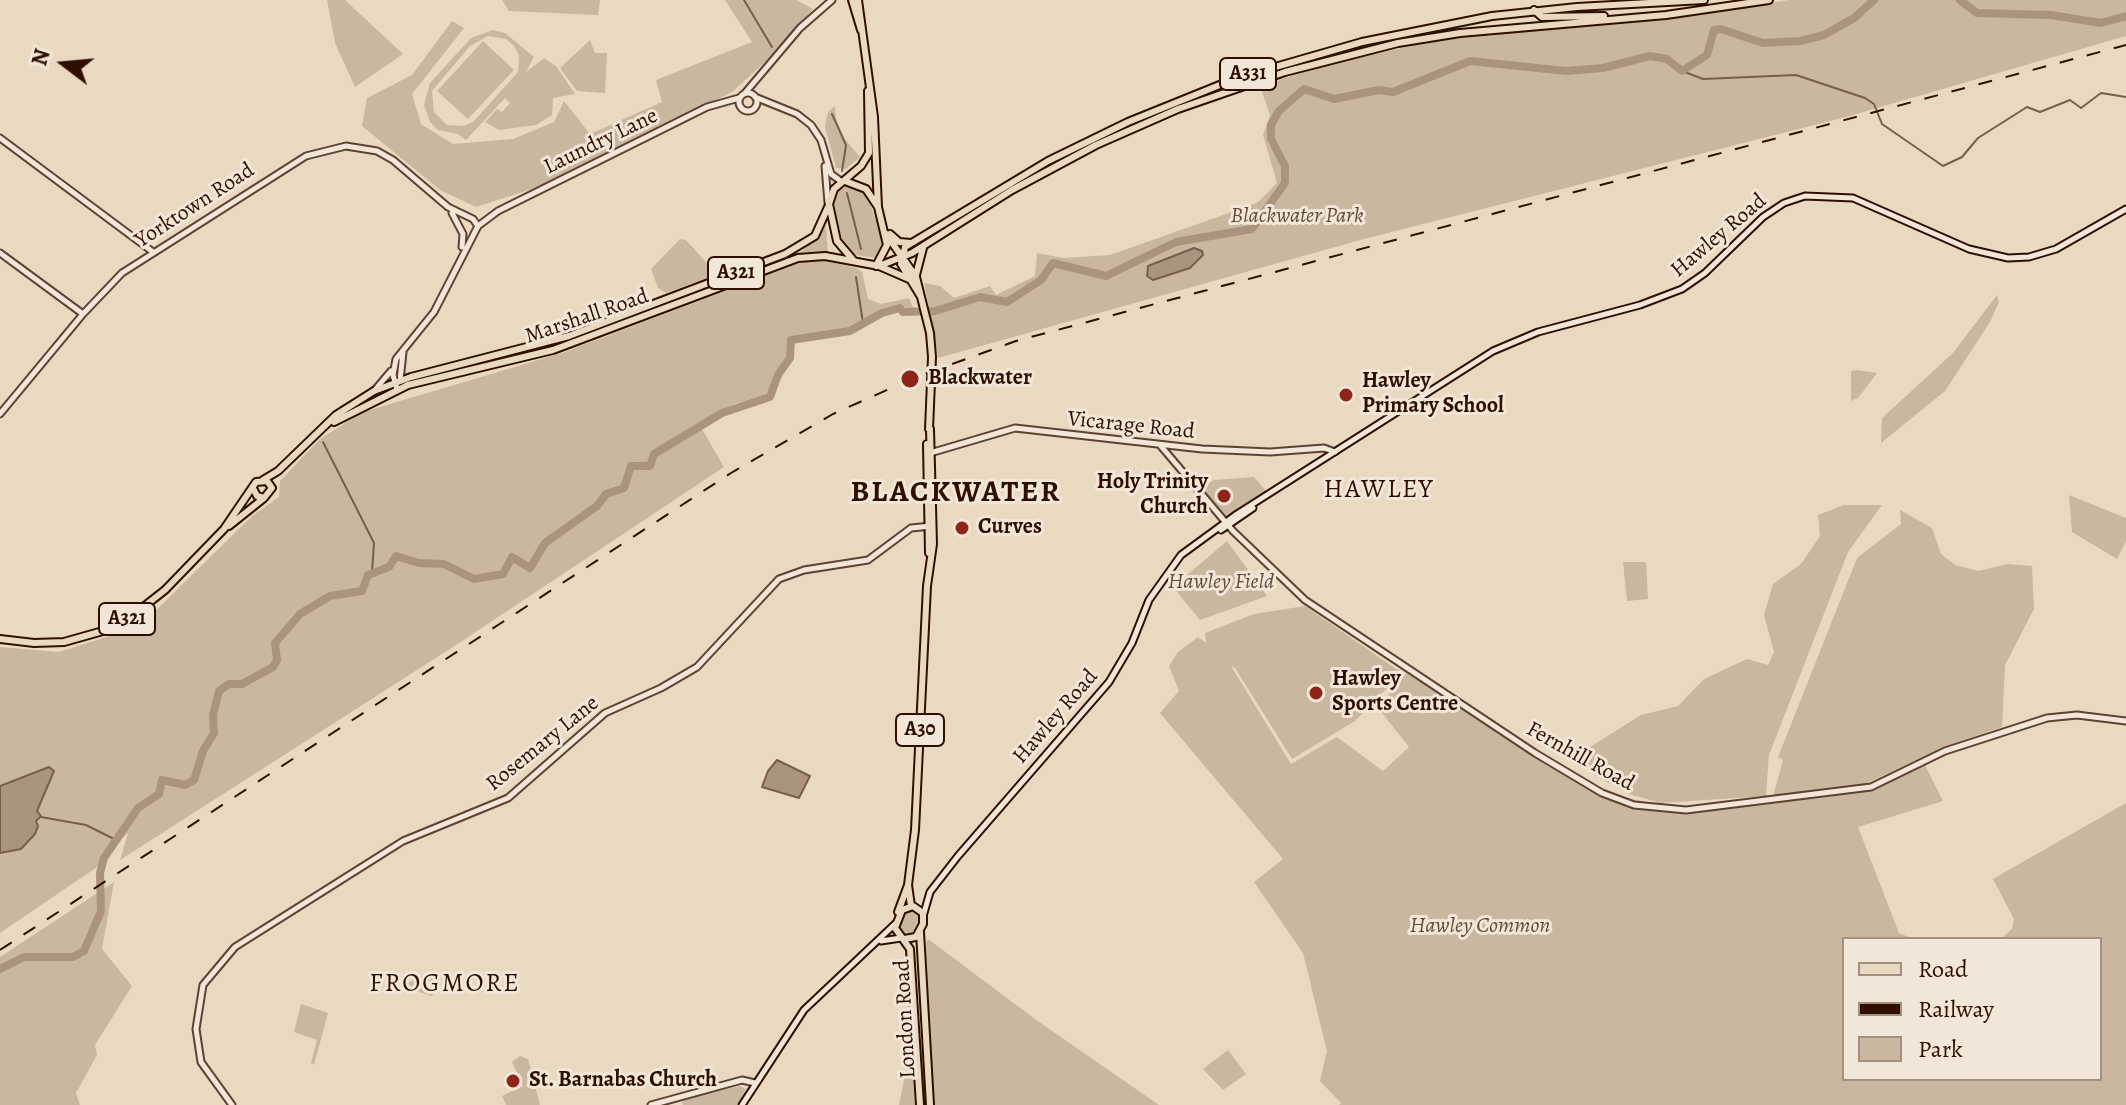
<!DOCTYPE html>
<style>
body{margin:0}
#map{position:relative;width:2126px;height:1105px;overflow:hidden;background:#ead9c1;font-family:Alegreya,serif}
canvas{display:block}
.legend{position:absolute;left:1842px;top:937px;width:260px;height:144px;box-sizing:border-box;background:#f1e6d7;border:2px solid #a39081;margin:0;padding:10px 14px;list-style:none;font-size:24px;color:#2e0f01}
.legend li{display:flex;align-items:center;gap:16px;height:40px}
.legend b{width:40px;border:2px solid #a39081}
.north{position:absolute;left:24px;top:24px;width:80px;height:80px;-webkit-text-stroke:6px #f1e6d7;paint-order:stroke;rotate:286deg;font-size:22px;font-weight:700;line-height:32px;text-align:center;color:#2e0f01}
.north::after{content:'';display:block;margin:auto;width:28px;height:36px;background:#2e0f01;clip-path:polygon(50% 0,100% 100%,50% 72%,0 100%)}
</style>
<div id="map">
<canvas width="2126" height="1105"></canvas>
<ul class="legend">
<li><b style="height:10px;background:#ead9c1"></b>Road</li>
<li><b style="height:10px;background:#2e0f01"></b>Railway</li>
<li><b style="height:22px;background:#cab7a0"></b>Park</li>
</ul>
<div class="north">N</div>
</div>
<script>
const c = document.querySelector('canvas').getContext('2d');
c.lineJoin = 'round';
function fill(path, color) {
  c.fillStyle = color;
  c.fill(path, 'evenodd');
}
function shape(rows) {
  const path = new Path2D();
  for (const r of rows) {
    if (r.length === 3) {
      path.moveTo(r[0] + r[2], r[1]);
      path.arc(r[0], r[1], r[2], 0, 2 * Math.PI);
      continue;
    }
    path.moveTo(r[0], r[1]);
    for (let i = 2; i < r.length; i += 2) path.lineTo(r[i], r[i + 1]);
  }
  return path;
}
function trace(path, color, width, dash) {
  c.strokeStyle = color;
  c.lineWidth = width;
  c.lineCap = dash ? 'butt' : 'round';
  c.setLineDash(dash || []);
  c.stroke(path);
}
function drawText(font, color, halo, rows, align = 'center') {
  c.font = font + ' Alegreya,serif';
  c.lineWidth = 6;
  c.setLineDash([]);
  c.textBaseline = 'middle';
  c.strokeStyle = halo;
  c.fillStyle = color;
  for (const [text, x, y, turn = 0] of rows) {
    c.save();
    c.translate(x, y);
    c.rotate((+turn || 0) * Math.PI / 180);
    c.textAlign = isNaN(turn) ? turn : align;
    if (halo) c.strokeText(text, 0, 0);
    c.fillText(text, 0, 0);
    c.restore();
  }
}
fill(shape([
 [327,0,345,0,403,54,355,87,335,43],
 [502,0,600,0,598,15,509,11],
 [725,0,796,0,813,9,772,56,732,92,541,186,476,207,440,190,362,126,367,98,412,75,452,21,464,28,412,94,421,124,453,144,513,139,554,122,564,101,590,134,662,102,656,80,752,42],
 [1789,0,2126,0,2126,36,1846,117,1364,239,938,358,924,283,940,286,954,298,990,286,996,295,1035,276,1037,253,1063,258,1110,255,1257,203,1277,183,1263,135,1270,115,1260,86,1326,65,1451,37,1696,15],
 [493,30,505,33,534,57,526,72,544,58,556,66,575,94,553,98,552,115,536,125,499,130,485,122,497,109,502,112,510,103,505,98,466,140,458,134,438,130,430,122,424,105,430,83,471,38],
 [488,36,506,39,514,46,519,55,518,72,473,122,464,126,447,125,434,112,432,91,470,46],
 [590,40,595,53,607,53,605,93,577,91,560,68],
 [483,41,514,70,468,119,437,91],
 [835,106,836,119,844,138,860,157,846,169,836,168,825,127,828,112],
 [848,185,859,188,869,199,883,244,875,258,856,255,842,240,834,203,836,192],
 [826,226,828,253,794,256,722,281,802,251],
 [680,239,686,240,717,274,666,293,658,288,651,269],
 [805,261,826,261,856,268,862,272,868,299,881,304,909,298,914,309,900,306,881,310,849,329,789,339,787,358,776,374,767,396,734,404,699,424,724,467,453,647,120,860,128,833,104,856,103,863,0,933,0,647,59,652,140,626,252,516,279,497,280,481,320,439,363,412,562,353],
 [1997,295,1999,302,1990,322,1945,391,1881,443,1882,418,1953,353],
 [1856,370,1877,373,1858,398,1851,401,1851,371],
 [1254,477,1266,491,1225,517,1199,489,1214,480],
 [2069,495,2126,518,2126,541,2117,559,2072,532],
 [1844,505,1882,505,1848,552,1769,755,1766,796,1661,803,1632,795,1594,775,1574,757,1641,715,1678,706,1704,679,1747,659,1768,665,1774,652,1764,615,1773,584,1801,564,1820,536,1818,515],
 [1900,510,1932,528,1941,554,1955,565,1979,571,2007,564,2032,566,2034,609,2005,665,2002,727,1943,747,1863,785,1773,796,1783,760,1778,757,1857,558,1901,524],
 [1227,541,1267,596,1200,620,1173,587],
 [1623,562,1646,562,1648,599,1627,601],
 [1305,606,1402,673,1355,721,1292,759,1235,668,1231,666,1291,764,1337,737,1383,771,1409,747,1378,708,1408,671,1602,793,1686,810,1871,787,1923,761,1943,801,1858,827,1899,933,1914,939,1844,939,1844,1079,2100,1079,2100,939,2001,939,2012,929,2014,919,1993,879,2126,803,2126,1105,1339,1105,1341,1103,1320,1081,1327,1051,1303,953,1254,882,1283,859,1160,713,1179,691,1169,666,1178,652,1198,637,1206,643,1205,633,1254,614],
 [114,882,102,949,132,986,95,1045,97,1055,76,1093,80,1105,0,1105,0,957],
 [909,923,12],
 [928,939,1035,1019,1159,1105,934,1105,923,948],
 [426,974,441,984,432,996,401,986],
 [301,1004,328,1013,314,1065,311,1063,317,1040,294,1032],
 [1228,1050,1246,1074,1223,1090,1203,1069],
 [520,1056,528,1059,540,1105,506,1105,502,1096,523,1086,512,1062],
 [912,1063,915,1105,899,1105,905,1075],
 [740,1086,746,1089,737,1105,683,1105,682,1102,694,1097]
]), '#cab7a0');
const water = shape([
 [1194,248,1202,251,1203,255,1190,268,1153,280,1147,276,1148,266,1194,248],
 [777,760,810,776,799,798,762,787,768,771,777,760],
 [49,767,54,771,37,811,41,816,36,821,38,826,35,834,21,849,0,853,0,786,49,767]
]);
fill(water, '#aa9480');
trace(water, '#785f4d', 2);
trace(shape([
 [744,0,772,47],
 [1682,71,1703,79,1796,75,1865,98,1874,104,1882,124,1943,166,1962,157,1978,138,2027,107,2040,112,2070,100,2081,108,2101,93,2126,97],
 [832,114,846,145,842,171],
 [847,193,861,249],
 [856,277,863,323],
 [323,442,374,543,372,572],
 [41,817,86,825,118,841]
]), '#785f4d', 2);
trace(shape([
 [1960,0,1977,13,2051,15,2101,23,2126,16],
 [0,969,24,957,73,957,84,951,101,911,100,873,104,858,138,808,159,794,162,780,185,785,194,780,203,751,214,733,213,715,219,691,229,684,242,684,273,667,277,660,275,643,300,614,330,596,362,591,368,575,389,567,396,556,419,563,444,564,474,579,503,574,512,557,530,568,545,543,597,506,606,494,624,488,631,466,650,466,654,454,722,413,770,397,778,375,790,358,791,340,850,331,882,313,900,308,903,312,935,311,980,297,1007,302,1041,280,1053,263,1106,276,1176,242,1252,229,1285,183,1285,166,1271,139,1271,125,1279,111,1304,89,1334,99,1379,90,1393,92,1470,61,1566,71,1603,68,1650,56,1667,59,1682,71,1707,55,1714,30,1721,29,1763,43,1800,41,1824,35,1854,18,1874,0]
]), '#aa9480', 8);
const tertiary = shape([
 [745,93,800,28,832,0],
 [748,102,9],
 [755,97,797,114,811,125,821,140,831,174,842,182],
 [0,138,153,252],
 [825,166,828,203],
 [452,213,463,234,462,247],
 [478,226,498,211,659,131,707,107,739,98],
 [0,253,83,314],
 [400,381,403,352],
 [374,391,391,371],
 [0,414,83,314,122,273,306,156,346,146,377,151,393,160,448,207,473,219,478,226,434,312,396,359,393,375,397,389],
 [1160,445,1233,531,1305,600,1535,753,1602,793,1634,805,1686,810,1871,787,1945,751,2047,718,2077,715,2126,721],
 [930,453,1015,428,1202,449,1270,452,1324,448,1335,452],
 [232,1105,201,1062,196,1029,203,985,235,947,403,841,508,798,605,713,661,688,697,667,779,579,804,570,868,560,911,528,931,526],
 [651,1105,742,1080,755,1083]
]);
const secondary = shape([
 [1221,530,1253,508],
 [924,913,930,892,958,856,1109,682,1132,643,1149,600,1181,555,1237,514,1493,351,1538,332,1640,305,1682,289,1705,273,1763,217,1784,203,1805,196,1853,198,1969,249,2008,258,2029,257,2056,249,2126,209],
 [881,941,901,938],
 [742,1105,804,1010,895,924]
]);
const primary = shape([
 [852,0,861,30],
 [858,0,874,117,878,207],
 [1534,10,1542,17,1604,16],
 [845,181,866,189,878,207,887,245,876,266],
 [886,234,916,277,930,333,932,357],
 [890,234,899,242,911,243],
 [854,261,837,241,829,204,834,189,861,166,869,153,868,91],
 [879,266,912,253,1012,190,1096,145,1178,109,1285,72,1398,43,1460,33,1666,15,1769,0],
 [916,275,923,248],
 [921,297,901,264,905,247,1048,161,1128,122,1237,78,1362,42,1492,16,1577,7,1704,0],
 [334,422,408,385,553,350,798,258,825,256,879,266,909,279],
 [929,429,931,382],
 [927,444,929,553],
 [263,480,278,471,336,415,374,391,411,377,569,336,785,254,815,236,828,207],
 [229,526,264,498],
 [0,639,34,643,64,642,103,631,128,619,165,590,224,529,256,482,267,481,272,488,264,498,257,496,254,490],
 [911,906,908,885,915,830,927,586,933,544,930,429],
 [898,912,908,885],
 [920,932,930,1105],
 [904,939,916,937,923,924,923,913,913,906,902,910,895,928,910,949,920,1105]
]);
trace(tertiary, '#5d4231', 9);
trace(secondary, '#2e0f01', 9);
trace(primary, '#2e0f01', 10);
trace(tertiary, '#f1e6d7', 5);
trace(secondary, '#f1e6d7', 5);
trace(primary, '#ead9c1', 6);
trace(shape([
 [0,950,731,473,833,414,916,377,1016,341,2126,45]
]), '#2e0f01', 2, [14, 14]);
const primaryBridge = shape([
 [931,382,932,357]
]);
trace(primaryBridge, '#2e0f01', 10, []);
trace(primaryBridge, '#ead9c1', 6);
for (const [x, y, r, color] of [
 [910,379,10,"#8f2418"],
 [1346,395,8,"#8f2418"],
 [1224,496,8,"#8f2418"],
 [962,528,8,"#8f2418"],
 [1316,693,8,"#8f2418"],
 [513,1081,8,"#8f2418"]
]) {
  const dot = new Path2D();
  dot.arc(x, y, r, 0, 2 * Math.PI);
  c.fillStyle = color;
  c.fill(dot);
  trace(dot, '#f1e6d7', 3);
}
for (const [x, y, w] of [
 [1248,74,56],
 [736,273,56],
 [127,619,56],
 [920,730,48]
]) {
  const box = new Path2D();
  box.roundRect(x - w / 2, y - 16, w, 32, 6);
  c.fillStyle = '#f1e6d7';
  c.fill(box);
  trace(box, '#2e0f01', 2);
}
drawText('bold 20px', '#2e0f01', null, [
 ["A331",1248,74],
 ["A321",736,273],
 ["A321",127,619],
 ["A30",920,730]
]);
drawText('22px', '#2e0f01', '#f1e6d7', [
 ["Laundry Lane",601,142,-26],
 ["Yorktown Road",195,206,-33],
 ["Hawley Road",1719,236,-40],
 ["Marshall Road",587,317,-19],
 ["Vicarage Road",1131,426,6],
 ["Hawley Road",1056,717,-49],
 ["Rosemary Lane",543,744,-39],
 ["Fernhill Road",1580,757,29],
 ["London Road",906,1019,-93]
]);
drawText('italic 22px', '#654a39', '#f1e6d7', [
 ["Blackwater Park",1297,217],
 ["Hawley Field",1221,583],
 ["Hawley Common",1480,927]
]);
drawText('bold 22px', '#2e0f01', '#f1e6d7', [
 ["Blackwater",928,379],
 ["Hawley",1362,382],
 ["Primary School",1362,407],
 ["Holy Trinity",1208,483,"right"],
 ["Church",1208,508,"right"],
 ["Curves",978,528],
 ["Hawley",1332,680],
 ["Sports Centre",1332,705],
 ["St. Barnabas Church",529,1081]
], 'left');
c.letterSpacing = '2px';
drawText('26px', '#2e0f01', '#f1e6d7', [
 ["HAWLEY",1379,491],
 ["FROGMORE",445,985]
]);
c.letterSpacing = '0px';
c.letterSpacing = '2px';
drawText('bold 30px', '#2e0f01', '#f1e6d7', [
 ["BLACKWATER",956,494]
]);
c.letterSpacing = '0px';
</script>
